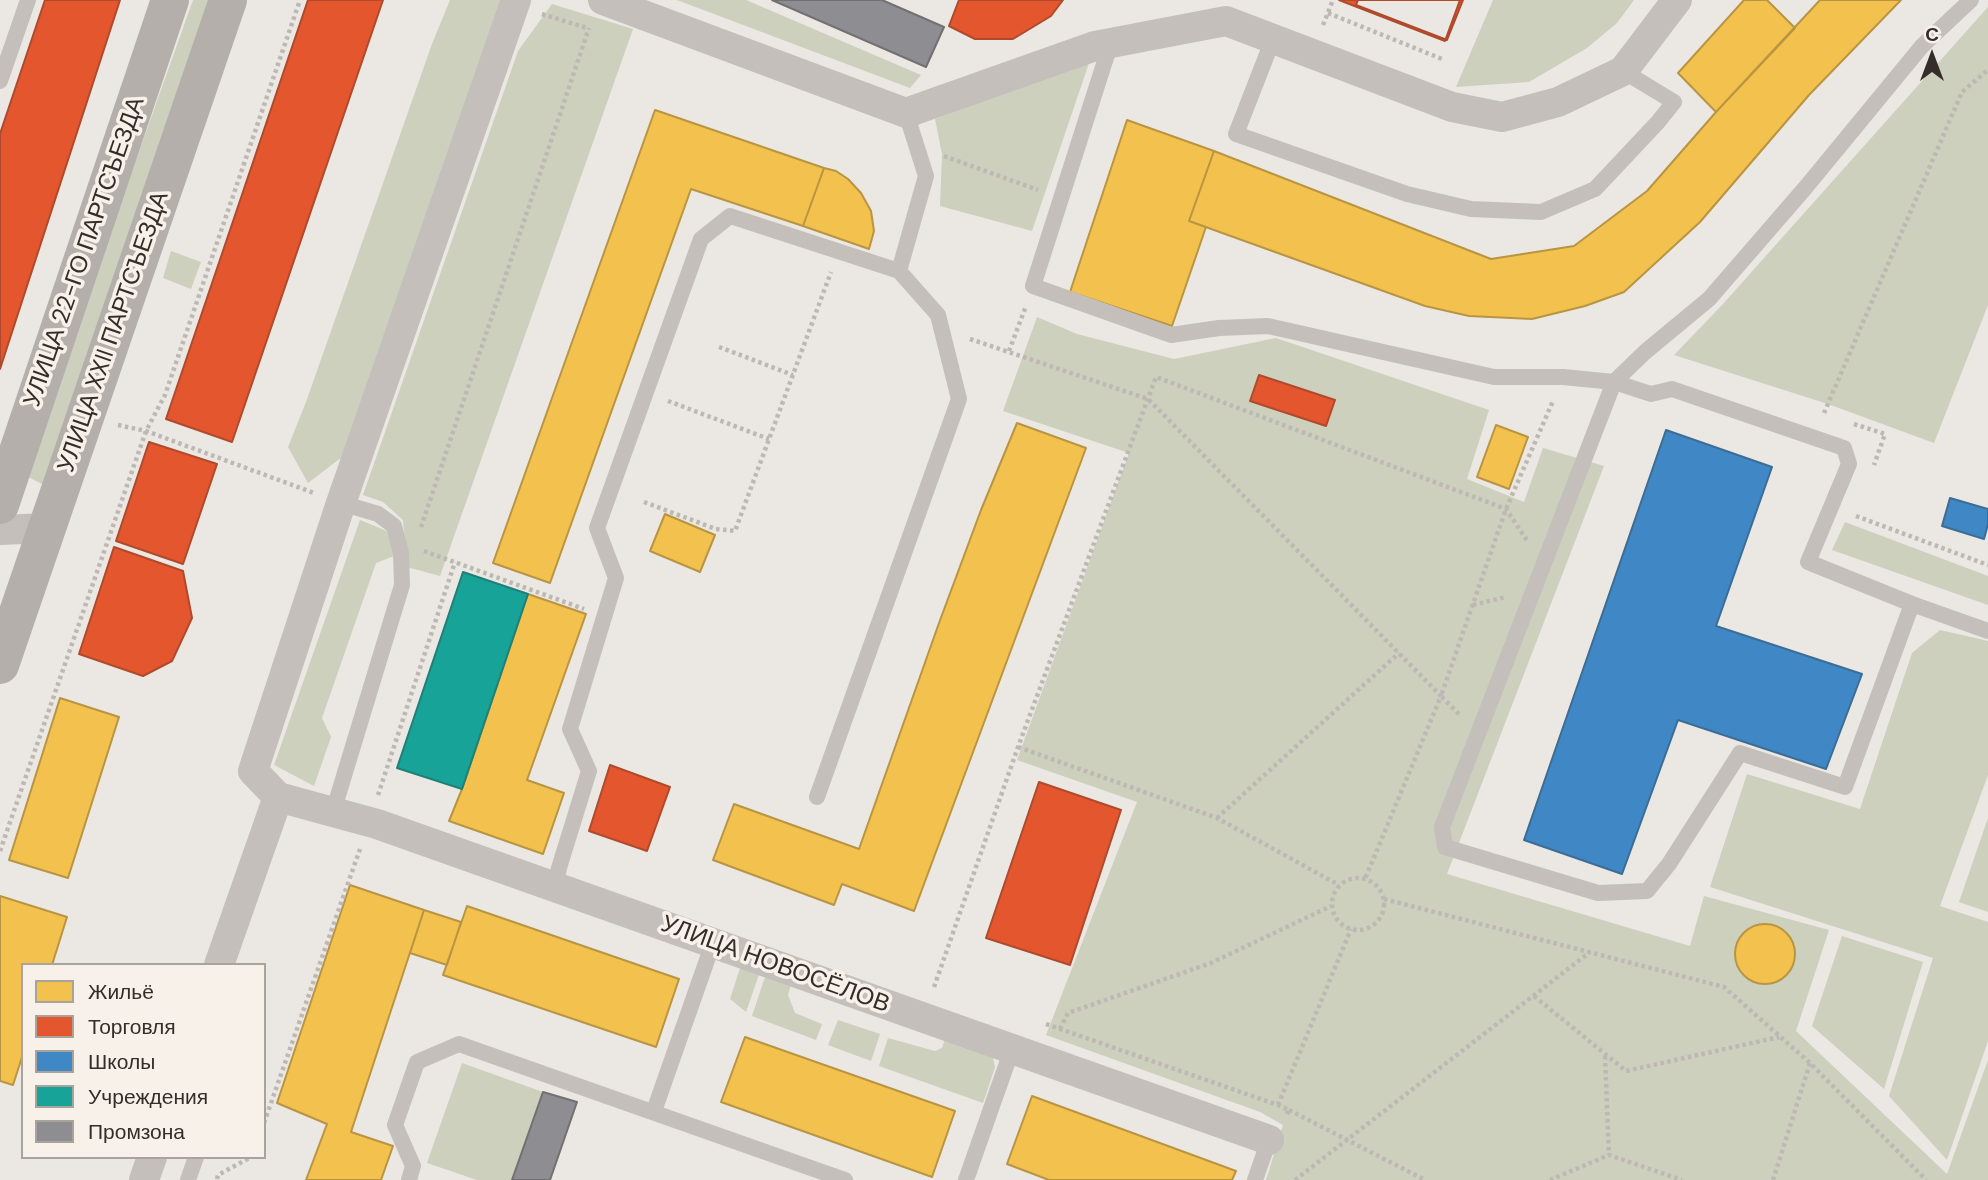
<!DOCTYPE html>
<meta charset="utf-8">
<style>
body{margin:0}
#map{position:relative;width:1988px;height:1180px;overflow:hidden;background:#ebe7e2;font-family:"DM Sans",sans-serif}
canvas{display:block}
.legend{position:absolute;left:21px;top:963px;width:245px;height:196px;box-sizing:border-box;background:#f7f1e9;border:2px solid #a9a39c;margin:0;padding:9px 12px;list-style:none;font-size:21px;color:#352d29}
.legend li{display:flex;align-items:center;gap:14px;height:35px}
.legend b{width:35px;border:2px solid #a9a39c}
.north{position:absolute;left:1897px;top:21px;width:70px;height:70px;-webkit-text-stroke:5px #f7f1e9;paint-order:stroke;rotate:0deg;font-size:19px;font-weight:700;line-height:28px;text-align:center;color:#352d29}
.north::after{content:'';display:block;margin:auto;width:24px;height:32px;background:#352d29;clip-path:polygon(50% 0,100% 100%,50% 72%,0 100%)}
</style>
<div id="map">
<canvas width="1988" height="1180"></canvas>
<ul class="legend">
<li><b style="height:19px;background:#f2c14e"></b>Жильё</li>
<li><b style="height:19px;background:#e4572e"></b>Торговля</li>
<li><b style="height:19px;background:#3f88c5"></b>Школы</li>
<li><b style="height:19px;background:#17a398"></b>Учреждения</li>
<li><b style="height:19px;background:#8d8d92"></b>Промзона</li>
</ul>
<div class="north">С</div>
</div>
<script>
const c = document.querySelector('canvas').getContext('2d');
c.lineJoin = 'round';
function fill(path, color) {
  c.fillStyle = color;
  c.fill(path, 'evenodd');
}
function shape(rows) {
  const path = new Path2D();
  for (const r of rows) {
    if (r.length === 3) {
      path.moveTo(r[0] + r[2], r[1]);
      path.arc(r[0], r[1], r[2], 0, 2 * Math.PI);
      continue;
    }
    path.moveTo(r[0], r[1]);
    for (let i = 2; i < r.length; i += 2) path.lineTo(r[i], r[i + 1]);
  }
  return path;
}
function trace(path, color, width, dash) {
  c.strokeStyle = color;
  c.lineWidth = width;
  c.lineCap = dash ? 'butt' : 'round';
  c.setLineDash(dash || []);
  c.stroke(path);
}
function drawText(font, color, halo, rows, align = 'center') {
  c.font = font + ' "DM Sans",sans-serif';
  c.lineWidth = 7;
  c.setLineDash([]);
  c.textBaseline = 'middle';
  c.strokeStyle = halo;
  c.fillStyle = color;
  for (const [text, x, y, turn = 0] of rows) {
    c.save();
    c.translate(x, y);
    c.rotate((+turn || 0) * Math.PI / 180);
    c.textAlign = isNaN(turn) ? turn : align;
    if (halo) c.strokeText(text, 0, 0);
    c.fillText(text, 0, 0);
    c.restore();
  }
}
fill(shape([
 [193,0,211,0,44,485,24,475],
 [450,0,506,0,342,457,308,483,288,447,306,402,432,44],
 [677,0,746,0,921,75,910,88],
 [1493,0,1634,0,1617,23,1587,48,1529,82,1456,87],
 [552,4,633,29,440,576,407,567,403,520,383,502,363,495,518,51],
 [1988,7,1988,305,1934,443,1828,404,1674,355,1723,304],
 [1090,60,1032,231,940,206,942,154,935,119],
 [171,251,201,262,191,289,163,278],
 [1037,317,1077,334,1174,359,1276,338,1489,410,1467,479,1524,502,1543,448,1604,466,1447,874,1690,946,1704,896,1829,930,1796,1031,1947,1174,1988,1060,1988,1180,1266,1180,1283,1125,1260,1112,1046,1035,1137,802,1017,760,1129,453,1003,411],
 [360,520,389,532,394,556,376,563,322,718,331,737,314,786,274,765],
 [1845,522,1988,576,1988,605,1832,550],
 [1940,630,1988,641,1988,775,1940,906,1988,922,1988,1041,1947,1160,1889,1096,1933,958,1710,887,1747,774,1860,809,1912,653],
 [1988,818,1988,912,1959,902],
 [1842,936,1923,962,1884,1089,1812,1026],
 [741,965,762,966,746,1012,730,999],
 [768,968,793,978,788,995,795,1013,822,1024,816,1040,752,1016],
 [838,1020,880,1034,871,1061,828,1045],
 [946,1036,992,1053,995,1067,983,1103,879,1066,888,1038,935,1051,942,1048],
 [462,1063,543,1092,512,1180,477,1180,427,1163]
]), '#ccd0bd');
const homes = shape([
 [1744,0,1767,0,1795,28,1716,112,1678,73,1744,0],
 [1820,0,1901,0,1809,95,1700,222,1624,292,1585,306,1532,319,1469,316,1425,306,1189,221,1214,151,1491,259,1574,246,1647,191,1716,112,1820,0],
 [655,110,824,168,803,226,691,189,550,583,493,563,655,110],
 [1127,120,1214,151,1189,221,1206,227,1172,326,1070,292,1127,120],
 [824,168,836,171,848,179,861,193,871,211,874,231,869,249,803,226,824,168],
 [1017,423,1086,448,914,911,842,884,834,905,713,860,734,804,859,849,939,623,981,510,1017,423],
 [1496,425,1528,437,1509,489,1477,477,1496,425],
 [665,514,715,535,700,572,650,551,665,514],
 [528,594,586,614,527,780,564,793,543,854,449,821,462,789,528,594],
 [60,698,119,717,68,878,9,860,60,698],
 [350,885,424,910,351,1132,393,1146,381,1180,306,1180,327,1124,277,1103,350,885],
 [0,896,67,917,52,965,23,965,23,1054,13,1085,0,1081,0,896],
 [467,906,679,979,656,1047,443,975,467,906],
 [424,910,461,922,447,965,410,953,424,910],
 [1765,954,30],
 [745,1037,955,1111,932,1177,721,1102,745,1037],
 [1032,1096,1236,1171,1232,1180,1049,1180,1007,1164,1032,1096]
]);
fill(homes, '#f2c14e');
trace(homes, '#b99543', 2);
const shops = shape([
 [45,0,120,0,0,369,0,134,45,0],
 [308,0,383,0,232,442,166,419,308,0],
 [959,0,1063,0,1051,16,1013,39,975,39,949,26,959,0],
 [1339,0,1460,0,1445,41,1339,0],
 [1358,0,1463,0,1447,40,1356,5,1358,0],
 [1259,375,1335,400,1326,426,1250,401,1259,375],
 [149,442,217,464,183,564,116,541,149,442],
 [114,547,183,571,192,618,172,661,143,676,79,654,114,547],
 [610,765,670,787,647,851,589,831,610,765],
 [1039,782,1121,810,1070,965,986,938,1039,782]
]);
fill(shops, '#e4572e');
trace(shops, '#b04a2c', 2);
const schools = shape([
 [1666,430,1772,467,1716,626,1862,674,1826,769,1678,720,1622,874,1524,840,1666,430],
 [1950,498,1988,509,1988,524,1984,539,1942,526,1950,498]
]);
fill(schools, '#3f88c5');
trace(schools, '#3c6d96', 2);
const public = shape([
 [463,572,528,594,462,789,397,768,463,572]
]);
fill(public, '#17a398');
trace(public, '#208077', 2);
const industry = shape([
 [772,0,882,0,944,27,926,67,772,0],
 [543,1092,577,1102,550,1180,512,1180,543,1092]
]);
fill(industry, '#8d8d92');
trace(industry, '#737072', 2);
trace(shape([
 [1328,13,1442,59],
 [542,14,587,28],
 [1323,25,1333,0],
 [944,156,1038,190],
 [970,339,1148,399,1441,696,1365,879],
 [719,347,793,375],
 [1009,351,1026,306],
 [668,401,769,439],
 [1824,413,1962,92,1988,70],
 [1854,424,1885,434,1874,465],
 [118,425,146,431,314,493],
 [644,502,716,529,735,531,831,272],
 [1856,516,1988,565],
 [421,527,589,28],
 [424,551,584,609],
 [1473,605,1506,597],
 [1459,714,1441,696,1506,509,1553,401],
 [1018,747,1217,818,1339,885],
 [378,795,455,562],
 [1217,818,1399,653],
 [0,851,146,431,165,395,300,0],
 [1358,904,26],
 [1384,899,1724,987,1810,1063,1926,1180],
 [934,987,1018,747,1156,377,1506,509,1528,542],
 [1534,996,1626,1071,1779,1037],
 [1046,1024,1278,1105,1289,1110,1286,1116],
 [1060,1029,1068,1013,1211,963,1331,906],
 [1605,1056,1609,1155],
 [1278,1105,1351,929],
 [1289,1110,1425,1180],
 [264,1123,360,849],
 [217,1179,218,1175,251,1157],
 [1295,1180,1590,952],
 [1550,1180,1609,1155,1682,1180],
 [1773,1180,1810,1063]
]), '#bdb8b3', 4.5, [3.5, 3.5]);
trace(shape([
 [1273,39,1236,134,1407,194,1471,209,1541,212,1595,189,1658,122,1674,102,1623,71],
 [1111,42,1033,286,1171,335,1219,328,1268,326,1494,377,1563,377,1614,382,1645,352,1709,299,1806,187,1922,46,1971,0],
 [0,81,28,0],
 [1614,382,1651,394,1672,389,1844,448,1849,464,1808,562,1912,604,1845,787,1740,753,1669,864,1647,891,1598,893,1445,847,1442,827,1614,382],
 [1912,604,1988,631],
 [817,797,959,399,938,315,899,271],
 [333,812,402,585,401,553,394,526,378,514,341,503],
 [555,887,559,868,589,771,570,729,616,578,597,528,701,239,730,216,899,271,926,176,906,113],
 [654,1111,713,943],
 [188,1180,196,1157],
 [409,1180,413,1166,395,1125,417,1062,459,1044,845,1180],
 [966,1180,1012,1049],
 [1255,1180,1269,1140]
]), '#c4bfbb', 16);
trace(shape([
 [603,0,906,113,1095,46,1226,21,1452,107,1502,117,1558,102,1623,71,1677,0],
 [0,530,47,528],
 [278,797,377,824,1269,1140],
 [219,965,278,797,253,771,341,503,516,0],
 [144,1180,152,1157]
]), '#c4bfbb', 30);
trace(shape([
 [0,505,170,0],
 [0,665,228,0]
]), '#b5afab', 38);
drawText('24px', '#352d29', '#f7f1e9', [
 ["УЛИЦА 22-ГО ПАРТСЪЕЗДА",85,252,-71],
 ["УЛИЦА XXII ПАРТСЪЕЗДА",114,332,-71],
 ["УЛИЦА НОВОСЁЛОВ",775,965,20]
]);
</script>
